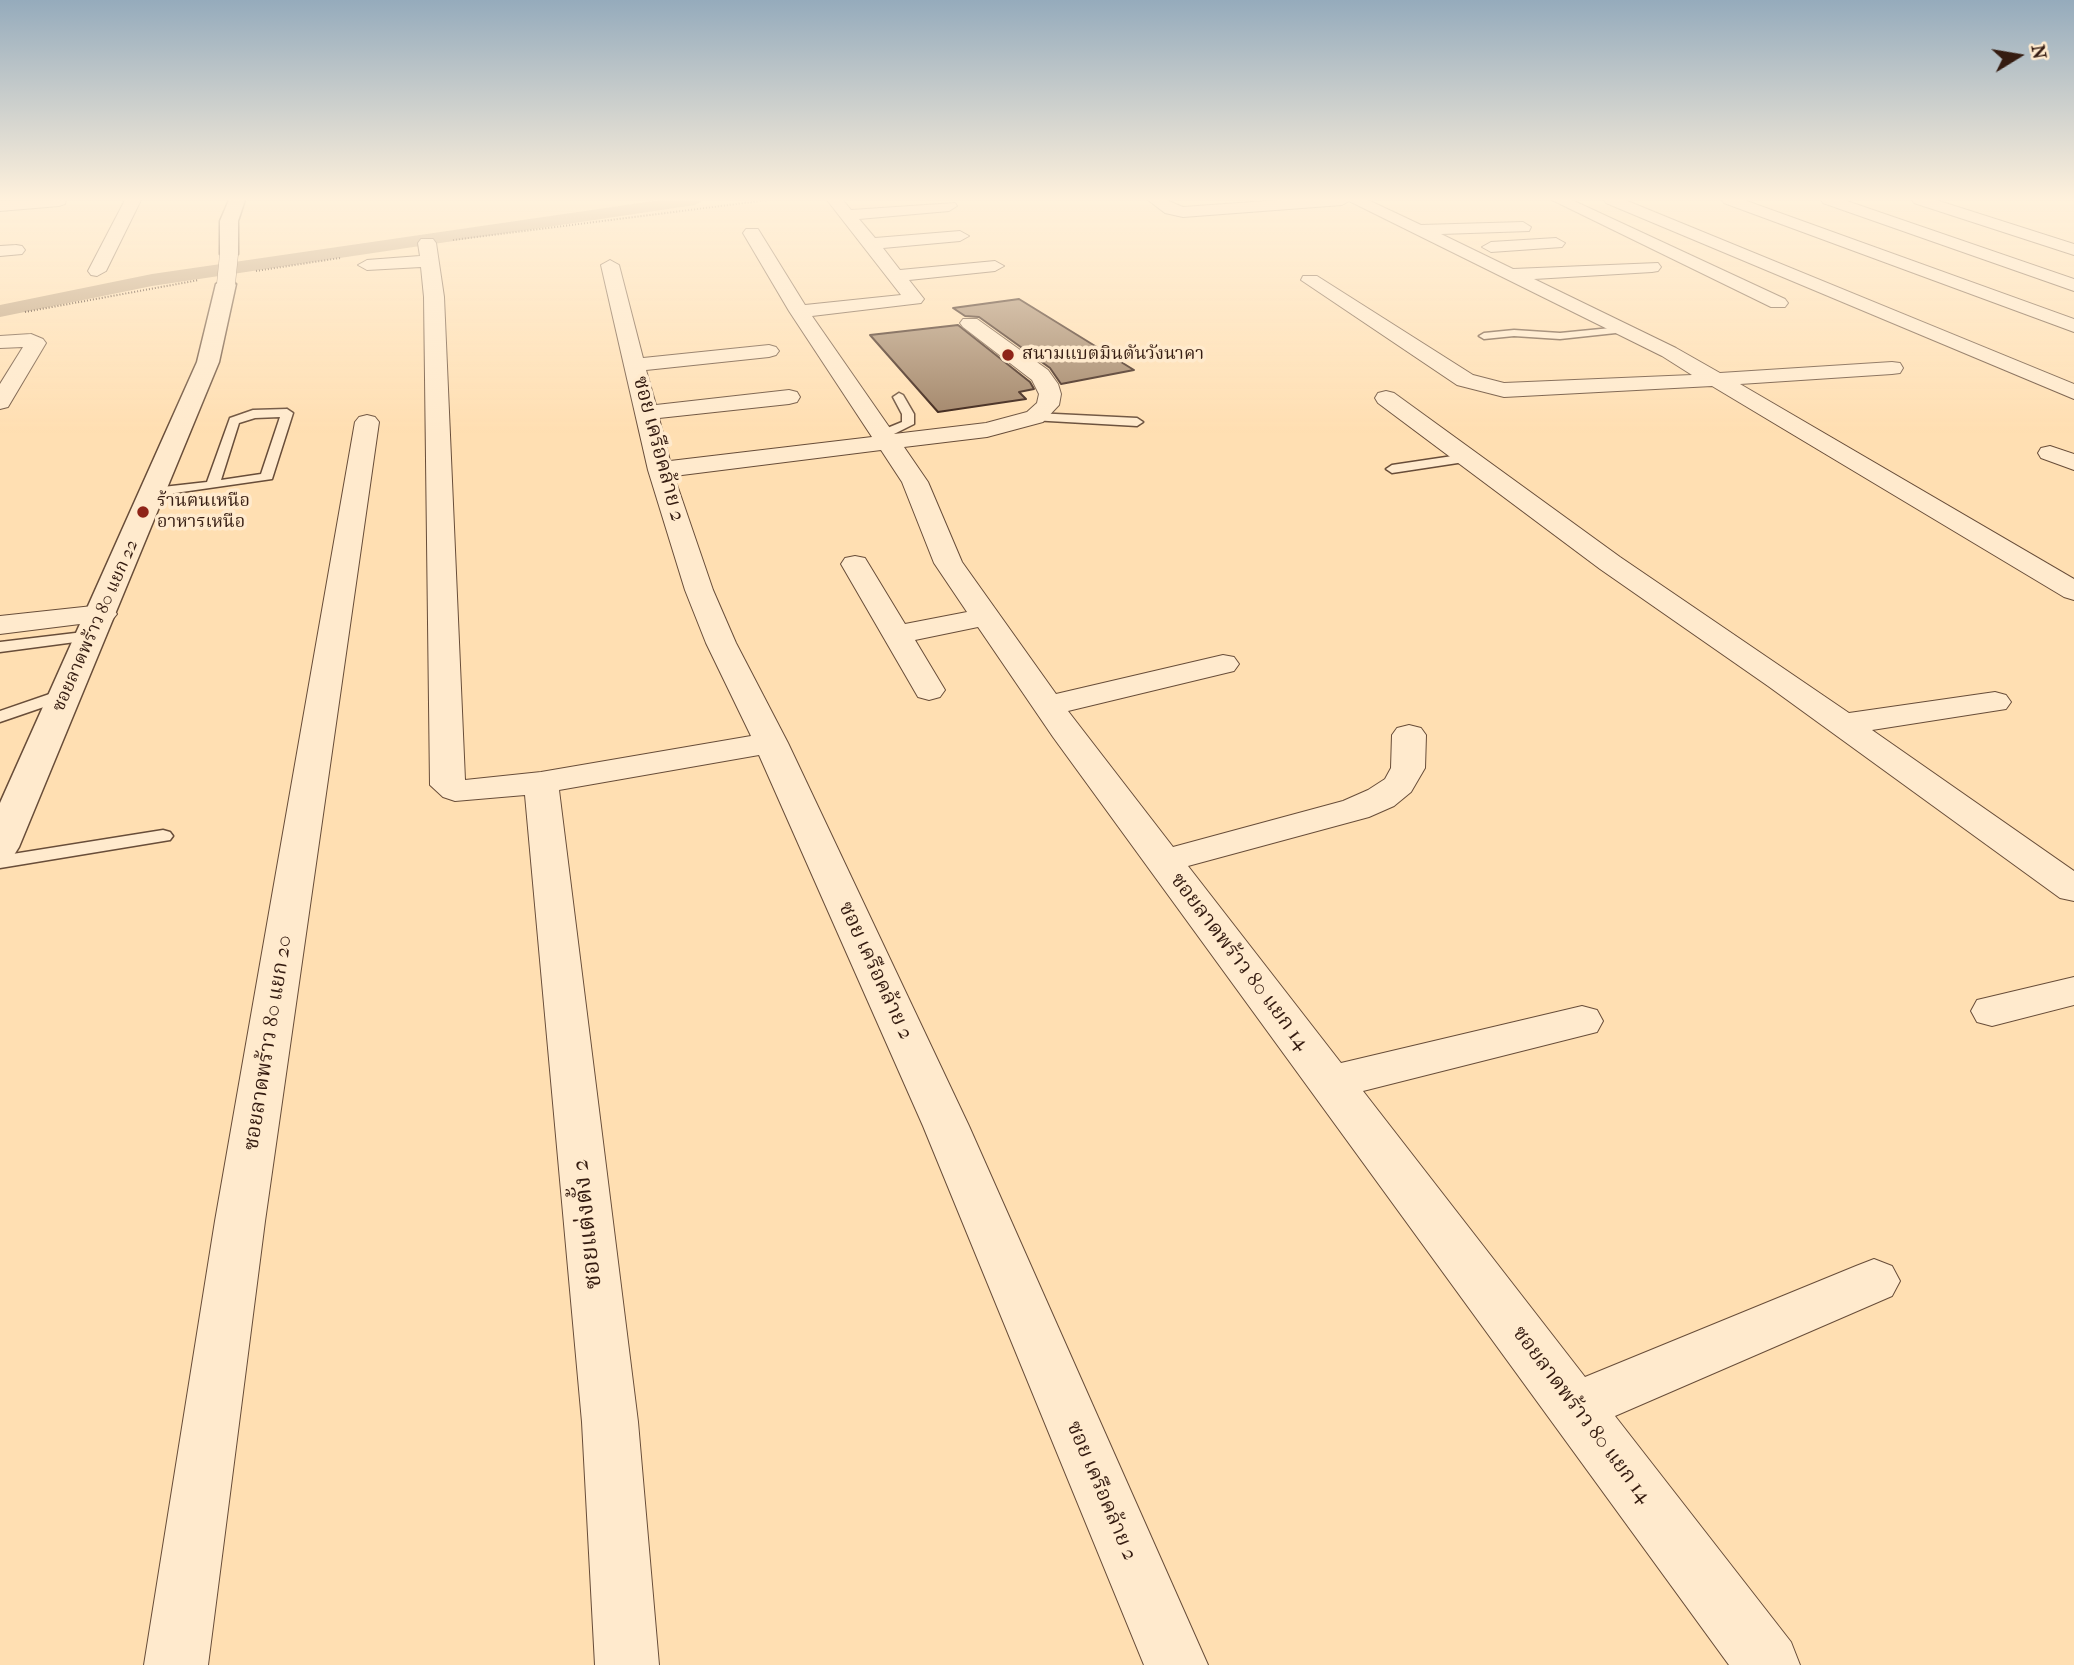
<!DOCTYPE html>
<meta charset="utf-8">
<style>
body{margin:0}
#map{position:relative;width:2074px;height:1665px;overflow:hidden;background:#ffdfb2;font-family:"IM FELL French Canon",serif}
canvas{display:block}
.north{position:absolute;left:1983px;top:21px;width:70px;height:70px;-webkit-text-stroke:5px #ffeacd;paint-order:stroke;rotate:79deg;font-size:19px;font-weight:700;line-height:28px;text-align:center;color:#351c11}
.north::after{content:'';display:block;margin:auto;width:24px;height:32px;background:#351c11;clip-path:polygon(50% 0,100% 100%,50% 72%,0 100%)}
</style>
<div id="map">
<canvas width="2074" height="1665"></canvas>
<div class="north">N</div>
</div>
<script>
const c = document.querySelector('canvas').getContext('2d');
c.lineJoin = 'round';
function shape(rows) {
  const path = new Path2D();
  for (const r of rows) {
    path.moveTo(r[0], r[1]);
    for (let i = 2; i < r.length; i += 2) path.lineTo(r[i], r[i + 1]);
  }
  return path;
}
function fill(path, color) {
  c.fillStyle = color;
  c.fill(path, 'evenodd');
}
function trace(path, color, width, dash) {
  c.strokeStyle = color;
  c.lineWidth = width;
  c.lineCap = dash ? 'butt' : 'round';
  c.setLineDash(dash || []);
  c.stroke(path);
}
function drawText(font, color, halo, rows, align = 'center') {
  c.font = font + ' "IM FELL French Canon","Noto Serif Thai",serif';
  c.lineWidth = 7;
  c.setLineDash([]);
  c.textBaseline = 'middle';
  c.strokeStyle = halo;
  c.fillStyle = color;
  for (const [text, x, y, turn = 0] of rows) {
    c.save();
    c.translate(x, y);
    c.rotate((+turn || 0) * Math.PI / 180);
    c.textAlign = isNaN(turn) ? turn : align;
    if (halo) c.strokeText(text, 0, 0);
    c.fillText(text, 0, 0);
    c.restore();
  }
}
fill(shape([
 [660,200,704,200,695,205,152,286,0,317,0,305,152,274,660,200]
]), '#ba9d7b');
const building = shape([
 [1019,299,1134,370,1061,384,1050,368,979,317,965,316,953,308,1019,299],
 [958,325,1030,382,1034,389,1019,392,1026,399,938,412,870,335,958,325]
]);
fill(building, '#9e8165');
trace(building, '#351c11', 2);
const service = shape([
 [1621,327,1626,330,1625,332,1560,339,1514,336,1484,339,1479,336,1484,333,1514,330,1560,333,1621,327],
 [899,393,903,395,914,414,914,424,888,437,880,437,880,431,902,422,902,414,893,397,899,393],
 [287,409,293,413,272,479,154,496,147,492,154,488,207,482,230,418,253,410,287,409],
 [280,417,261,474,221,480,239,423,255,418,280,417],
 [1035,413,1137,418,1143,422,1137,426,1031,420,1031,414,1035,413],
 [1466,454,1471,455,1471,461,1392,473,1386,469,1392,465,1466,454],
 [92,631,98,633,100,636,98,639,0,652,0,642,92,631],
 [67,688,73,689,75,693,73,697,0,722,0,711,67,688],
 [163,830,170,832,173,836,170,840,0,868,0,856,163,830]
]);
const minor = shape([
 [66,200,65,204,59,206,0,211,0,201,66,200],
 [125,200,141,200,106,271,97,276,91,275,88,271,125,200],
 [827,200,843,200,851,210,955,203,957,206,949,211,859,219,875,238,960,231,969,236,960,241,883,248,900,270,995,261,1004,266,995,271,909,280,924,299,921,303,812,316,894,434,986,423,1027,412,1037,403,1039,394,1032,380,963,327,960,323,963,319,977,319,1048,370,1058,384,1061,394,1059,405,1043,422,987,437,904,447,928,482,962,562,1056,694,1223,655,1234,657,1239,664,1234,671,1068,711,1173,847,1343,801,1368,790,1385,779,1391,768,1392,735,1397,728,1409,725,1421,728,1426,735,1425,768,1411,792,1394,806,1369,817,1188,866,1341,1063,1582,1006,1597,1010,1603,1021,1597,1032,1363,1091,1585,1377,1856,1266,1874,1259,1892,1266,1900,1281,1892,1296,1615,1416,1791,1642,1800,1665,1729,1665,1053,737,978,627,915,640,945,690,940,697,929,700,918,697,841,564,845,558,855,556,865,558,905,624,967,612,934,563,902,482,881,450,674,476,713,590,736,643,788,743,969,1126,1208,1665,1144,1665,923,1126,759,755,559,790,638,1422,659,1665,595,1665,582,1422,525,795,455,801,443,797,430,785,424,297,421,267,367,270,358,265,367,260,420,256,418,243,421,239,433,239,436,243,444,297,465,780,541,772,751,736,706,643,685,590,648,470,601,265,610,260,619,265,643,358,769,345,776,347,779,351,776,355,769,357,646,370,656,405,789,390,797,392,800,397,797,402,789,404,659,418,670,461,872,437,789,311,743,233,746,229,758,229,805,305,901,295,827,200],
 [1148,200,1166,200,1183,207,1281,200,1368,200,1421,225,1523,222,1531,227,1529,231,1441,234,1513,269,1658,263,1661,267,1658,271,1652,272,1534,279,1676,348,1720,373,1892,362,1900,363,1903,368,1900,373,1892,374,1740,384,2074,579,2074,600,2064,597,1712,386,1504,397,1457,385,1301,280,1303,276,1317,276,1473,375,1504,383,1692,375,1662,356,1349,201,1342,205,1183,217,1165,213,1148,200],
 [1552,200,1572,200,1785,299,1788,303,1785,307,1771,307,1552,200],
 [1604,200,1625,200,2074,384,2074,399,1606,203,1604,200],
 [1722,200,1744,200,2074,319,2074,332,1724,203,1722,200],
 [1821,200,1844,200,2074,279,2074,291,1823,203,1821,200],
 [1912,200,1936,200,2074,244,2074,255,1914,203,1912,200],
 [1556,238,1565,243,1562,247,1491,252,1482,247,1491,242,1556,238],
 [16,245,22,246,25,250,22,254,0,256,0,246,16,245],
 [31,334,43,339,46,343,8,407,0,409,0,384,23,347,0,348,0,336,31,334],
 [1386,391,1394,393,1620,557,1849,713,1995,692,2006,695,2011,702,2006,709,1872,730,2074,871,2074,901,2060,898,1768,686,1600,569,1378,403,1375,398,1378,393,1386,391],
 [367,415,375,417,379,422,265,1221,208,1665,144,1665,215,1221,355,422,359,417,367,415],
 [2050,446,2074,454,2074,470,2041,458,2038,453,2041,448,2050,446],
 [102,605,112,608,117,614,112,620,0,634,0,616,102,605],
 [2074,977,2074,1005,1992,1026,1977,1022,1971,1011,1977,1000,2074,977]
]);
const tertiary = shape([
 [229,200,245,200,238,221,238,254,229,260,220,254,220,221,229,200],
 [226,278,236,284,219,362,19,847,14,855,0,859,0,803,197,362,216,284,226,278]
]);
trace(service, '#684d39', 3);
trace(minor, '#684d39', 2);
trace(tertiary, '#684d39', 3);
trace(shape([
 [453,240,768,200],
 [256,271,340,258],
 [25,312,199,280]
]), '#351c11', 2, [1, 2]);
fill(service, '#ffeacd');
fill(minor, '#ffeacd');
fill(tertiary, '#ffeacd');
const tertiaryBridge = shape([
 [226,284,229,254]
]);
trace(tertiaryBridge, '#684d39', 19, []);
trace(tertiaryBridge, '#ffeacd', 18);
const sky = c.createLinearGradient(0, 0, 0, 433);
sky.addColorStop(0, '#95abbc');
sky.addColorStop(0.46, '#fff1dc');
sky.addColorStop(1, '#fff1dc00');
c.fillStyle = sky;
c.fillRect(0, 0, 2074, 433);
for (const [x, y, r, color] of [
 [1008,355,7,"#8f2418"],
 [143,512,7,"#8f2418"]
]) {
  const dot = new Path2D();
  dot.arc(x, y, r, 0, 2 * Math.PI);
  c.fillStyle = color;
  c.fill(dot);
  trace(dot, '#ffeacd', 2.5);
}
drawText('18px', '#351c11', '#ffeacd', [
 ["สนามแบตมินตันวังนาคา",1022,355],
 ["ร้านฅนเหนือ",157,502],
 ["อาหารเหนือ",157,523]
], 'left');
drawText('18px', '#351c11', '#ffeacd', [
 ["ซอยลาดพร้าว 80 แยก 22",96,626,-66]
]);
drawText('21px', '#351c11', '#ffeacd', [
 ["ซอย เครือคล้าย 2",658,449,75],
 ["ซอยลาดพร้าว 80 แยก 14",1239,962,53],
 ["ซอย เครือคล้าย 2",875,971,65],
 ["ซอยลาดพร้าว 80 แยก 20",269,1043,-81],
 ["ซอยลาดพร้าว 80 แยก 14",1581,1415,53],
 ["ซอย เครือคล้าย 2",1101,1491,67]
]);
drawText('24px', '#351c11', '#ffeacd', [
 ["ซอยแต่งตั้ง 2",588,1224,-96]
]);
</script>
